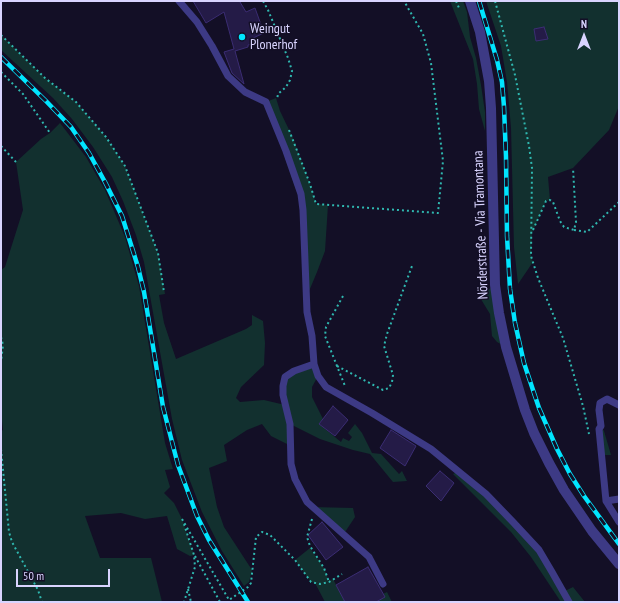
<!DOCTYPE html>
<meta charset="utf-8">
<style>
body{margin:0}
#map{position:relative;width:620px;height:603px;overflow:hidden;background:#130f26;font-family:"PT Sans Narrow",sans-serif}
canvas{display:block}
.frame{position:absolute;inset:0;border:2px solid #d9d4ff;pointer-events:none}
.north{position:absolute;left:564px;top:16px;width:40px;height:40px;-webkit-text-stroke:3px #130f26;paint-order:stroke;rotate:0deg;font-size:11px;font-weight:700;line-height:16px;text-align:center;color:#d9d4ff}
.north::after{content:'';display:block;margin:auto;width:14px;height:18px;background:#d9d4ff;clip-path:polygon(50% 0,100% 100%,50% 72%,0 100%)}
.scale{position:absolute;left:16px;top:569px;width:94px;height:18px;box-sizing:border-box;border:2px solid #d9d4ff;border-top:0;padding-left:5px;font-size:12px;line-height:14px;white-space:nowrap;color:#d9d4ff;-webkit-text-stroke:3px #130f26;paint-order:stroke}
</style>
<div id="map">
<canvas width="620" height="603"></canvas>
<div class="frame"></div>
<div class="north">N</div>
<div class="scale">50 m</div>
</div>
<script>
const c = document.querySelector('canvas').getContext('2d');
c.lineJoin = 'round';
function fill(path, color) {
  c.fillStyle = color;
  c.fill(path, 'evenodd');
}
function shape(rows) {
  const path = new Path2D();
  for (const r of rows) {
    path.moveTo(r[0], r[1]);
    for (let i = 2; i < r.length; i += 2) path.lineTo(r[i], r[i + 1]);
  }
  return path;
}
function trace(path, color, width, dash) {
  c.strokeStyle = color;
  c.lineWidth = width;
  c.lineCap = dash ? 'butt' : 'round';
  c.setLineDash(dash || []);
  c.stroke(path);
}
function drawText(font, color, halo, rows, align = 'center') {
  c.font = font + ' "PT Sans Narrow",sans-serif';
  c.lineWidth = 3;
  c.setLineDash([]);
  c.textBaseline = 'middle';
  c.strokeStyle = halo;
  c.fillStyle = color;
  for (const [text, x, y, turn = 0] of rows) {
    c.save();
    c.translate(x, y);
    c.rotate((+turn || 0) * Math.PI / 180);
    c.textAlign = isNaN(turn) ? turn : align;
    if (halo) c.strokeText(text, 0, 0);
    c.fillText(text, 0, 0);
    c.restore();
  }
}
fill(shape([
 [450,1,463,1,467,12,470,37,476,58,481,85,485,112,485,131,479,109,477,84,473,59],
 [486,1,619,1,619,106,609,130,573,168,548,177,550,200,546,201,532,233,531,256,533,262,518,284,514,247,511,128,507,82,501,46],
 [1,35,45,78,76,102,106,137,125,166,158,253,165,294,159,295,164,323,176,359,246,329,252,325,252,315,263,321,265,343,264,365,241,387,236,398,240,402,264,400,285,405,285,377,314,364,318,376,312,387,312,397,323,419,319,424,341,442,343,438,349,441,352,437,348,433,355,424,362,433,372,453,381,454,399,474,402,471,407,481,393,482,370,454,353,450,320,439,290,424,291,446,271,436,262,424,247,430,224,445,227,461,209,468,217,507,224,527,252,570,249,582,244,586,222,551,202,512,182,460,172,419,144,262,136,235,123,201,112,177,93,147,72,119,53,98,1,50],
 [276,98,280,111,293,138,310,184,316,204,328,205,325,251,317,272,307,296,303,210,266,102],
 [60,123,86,157,105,190,125,237,139,286,165,443,173,469,165,470,170,487,164,493,174,503,182,519,194,555,190,556,177,549,167,516,145,519,121,513,85,516,100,558,151,558,162,602,1,602,1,431,3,430,1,411,1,270,5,267,23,210,16,162,41,139,50,133],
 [495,285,506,347,497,342,492,336,490,314,479,296],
 [601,426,604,431,611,455,601,455],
 [459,471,539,550,563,592,573,587,585,602,561,602,531,557,511,532,453,474],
 [311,507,353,508,355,517,343,535],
 [310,548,324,568,329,581,333,579,345,602,325,602,315,583,311,582,295,560],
 [387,592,392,602,376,602,384,597,383,594]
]), '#12302f');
const building = shape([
 [193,1,242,1,240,2,246,12,255,8,264,33,251,39,253,44,248,45,248,47,235,51,244,84,232,73,224,52,234,49,224,12,206,23,193,1],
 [544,27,548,39,536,41,534,29,544,27],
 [333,406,348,420,335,436,319,424,333,406],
 [391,430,416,446,405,466,380,448,391,430],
 [440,471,454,483,441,501,426,486,440,471],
 [322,522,343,547,326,560,308,535,322,522],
 [368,567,385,597,376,602,345,602,336,585,368,567]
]);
fill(building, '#241b47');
trace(building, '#3b2d73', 1);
trace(shape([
 [263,1,268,10,288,58,292,71,290,80,286,87,278,94,277,100],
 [456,1,459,8],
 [495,1,515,75,529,146,532,168,531,256,538,278,563,338,583,406,589,434],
 [1,35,45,78,76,102,106,137,125,166,158,253,164,292],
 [1,72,23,94,50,133],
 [289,130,310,184,316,204,438,213,443,161,431,63,423,34,404,1],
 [1,146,16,162],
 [533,230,546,201,550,200,553,202,560,221,564,227,574,230,576,222,573,168],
 [574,230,587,232,619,202],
 [343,296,326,327,325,336,345,386],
 [1,337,3,345,1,362],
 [337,366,383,390,389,388,392,382,393,375,384,346,387,334,412,266],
 [1,449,9,532,12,542,38,590,42,602],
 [182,519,229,600,248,587,251,583,256,537,262,532,270,535,295,560,311,582,320,584,329,582,342,574],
 [312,519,307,537,310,546,324,568,329,582],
 [184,524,194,555,195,567,184,602],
 [195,556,220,602],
 [188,589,191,602]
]), '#2fb8b0', 2, [2, 3]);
trace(shape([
 [179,1,197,22,212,46,228,76,245,92,266,102,286,151,301,194,303,210,307,312,312,336,314,364,318,376,326,387,372,413,431,449,486,494,513,522,539,550,552,572,569,602],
 [314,364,294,371,285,377,283,386,283,395,290,424,291,464,295,479,307,502,369,557,383,584],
 [619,405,607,399,600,403,599,410,601,426,599,429,606,501,619,522],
 [606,501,619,499]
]), '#3d3a85', 7);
trace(shape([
 [470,1,480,32,489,81,491,108,495,285,499,313,506,347,525,410,534,433,549,463,564,490,592,531,619,564]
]), '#3d3a85', 10);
const rail = shape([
 [479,1,497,60,502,82,504,107,506,157,507,236,510,289,515,323,524,363,539,408,557,449,570,474,584,496,619,544],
 [1,57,46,101,71,127,89,153,105,182,122,216,138,267,144,292,163,407,178,465,197,516,209,540,248,602]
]);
trace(rail, '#00e5ff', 4.5);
trace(rail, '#130f26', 3, [9]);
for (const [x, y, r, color] of [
 [242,37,4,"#00e5ff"]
]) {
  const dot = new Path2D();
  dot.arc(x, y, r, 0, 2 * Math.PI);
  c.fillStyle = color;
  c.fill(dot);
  trace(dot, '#130f26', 1.5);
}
drawText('14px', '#d9d4ff', '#130f26', [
 ["Weingut",250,29],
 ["Plonerhof",250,45]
], 'left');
drawText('14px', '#d9d4ff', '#130f26', [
 ["Nörderstraße - Via Tramontana",481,225,-92]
]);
</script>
